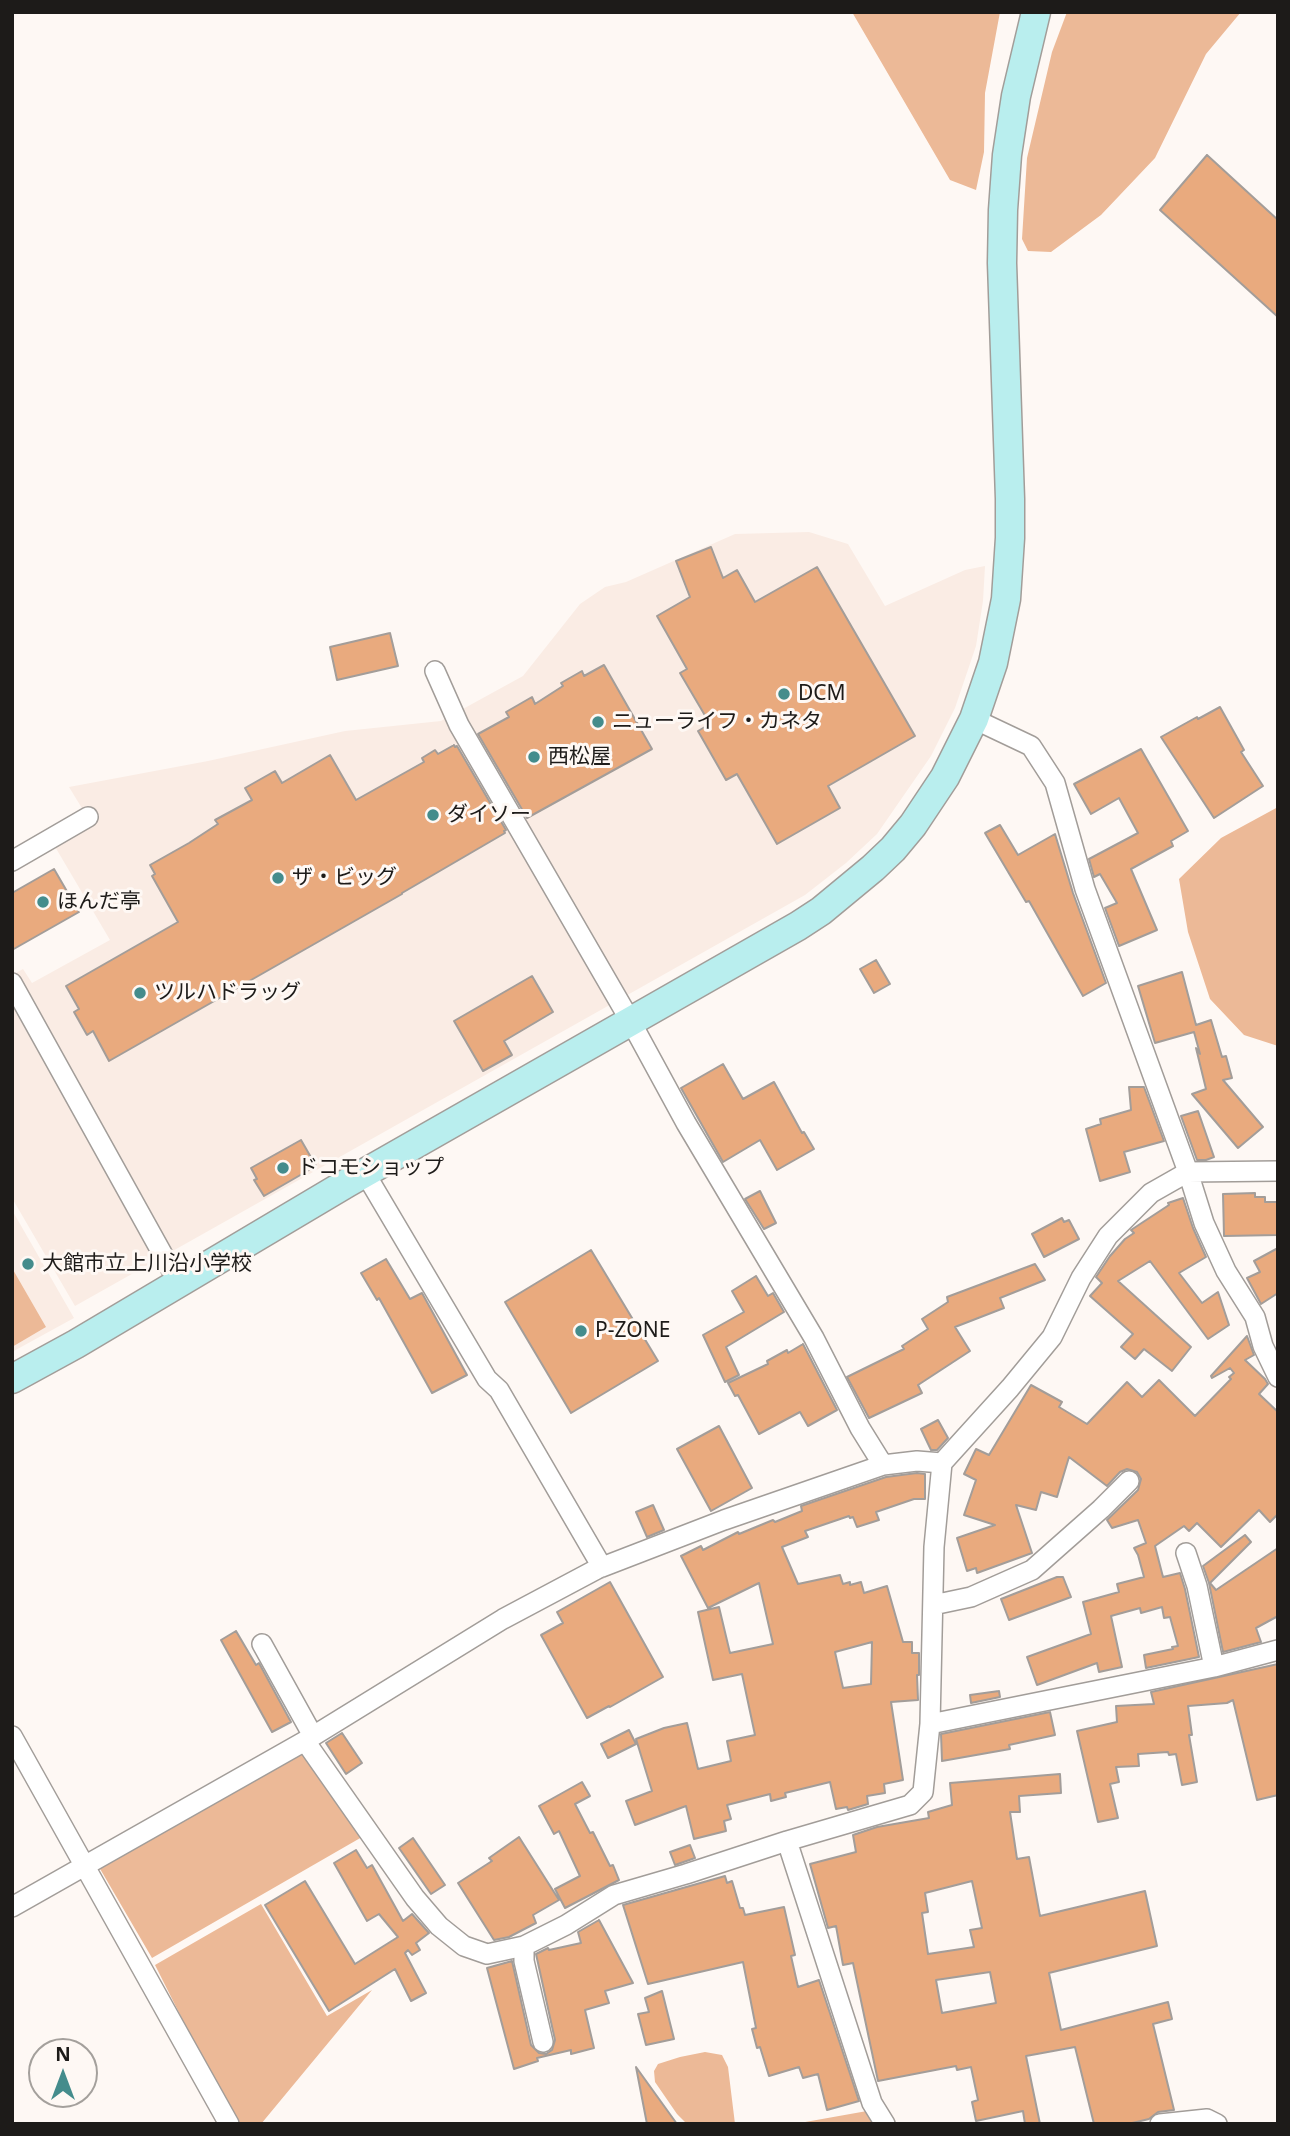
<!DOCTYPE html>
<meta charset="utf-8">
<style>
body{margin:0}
#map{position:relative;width:1290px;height:2136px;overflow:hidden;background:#fef8f4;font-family:"Noto Sans",sans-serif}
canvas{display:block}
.frame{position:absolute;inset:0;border:14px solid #1d1b19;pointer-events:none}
.north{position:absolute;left:28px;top:2038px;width:70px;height:70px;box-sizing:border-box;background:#fef8f4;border:2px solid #a4a09c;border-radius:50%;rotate:0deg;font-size:19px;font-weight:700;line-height:28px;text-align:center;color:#1d1b19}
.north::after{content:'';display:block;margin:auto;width:24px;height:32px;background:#448c8c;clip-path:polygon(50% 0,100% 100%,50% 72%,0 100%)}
</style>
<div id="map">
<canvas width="1290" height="2136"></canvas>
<div class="frame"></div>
<div class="north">N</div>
</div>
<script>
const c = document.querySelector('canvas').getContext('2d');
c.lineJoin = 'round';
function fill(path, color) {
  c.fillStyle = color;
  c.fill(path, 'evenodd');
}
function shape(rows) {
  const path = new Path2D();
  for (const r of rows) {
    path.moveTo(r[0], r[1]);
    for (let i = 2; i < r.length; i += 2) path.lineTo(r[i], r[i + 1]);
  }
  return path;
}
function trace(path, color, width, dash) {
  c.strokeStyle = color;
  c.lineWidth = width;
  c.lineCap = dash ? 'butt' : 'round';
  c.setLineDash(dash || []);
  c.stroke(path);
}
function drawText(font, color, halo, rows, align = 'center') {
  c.font = font + ' "Noto Sans","Noto Sans JP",sans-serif';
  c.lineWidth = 6;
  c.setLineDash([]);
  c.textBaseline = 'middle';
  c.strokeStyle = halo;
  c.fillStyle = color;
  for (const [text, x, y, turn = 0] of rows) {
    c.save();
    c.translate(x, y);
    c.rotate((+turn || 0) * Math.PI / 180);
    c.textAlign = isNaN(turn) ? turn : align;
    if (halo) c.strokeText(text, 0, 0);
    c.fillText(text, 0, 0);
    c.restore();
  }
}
fill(shape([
 [809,532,848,544,885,606,965,570,985,566,983,601,976,646,955,708,931,756,877,834,846,863,805,895,75,1306,12,1198,12,975,23,969,32,983,110,940,54,845,91,823,69,787,208,761,345,731,441,721,523,676,580,604,605,587,626,582,735,534],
 [12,1210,74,1318,12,1352]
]), '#faece4');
fill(shape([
 [852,12,1000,12,985,93,984,152,976,190,950,180],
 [1067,12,1241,12,1206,54,1155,158,1101,215,1051,252,1028,251,1022,239,1027,158,1052,52],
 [1278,807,1278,1046,1244,1035,1210,999,1188,932,1179,879,1221,838],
 [12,1268,46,1327,12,1347],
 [304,1748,362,1837,152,1958,99,1867],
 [261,1904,327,2016,372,1990,261,2124,235,2124,155,1965],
 [705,2052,722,2055,728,2067,735,2124,687,2124,677,2114,655,2082,654,2071,658,2064,680,2057],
 [867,2111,874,2124,794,2124]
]), '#ecb997');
const building = shape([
 [1207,155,1278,220,1278,317,1160,210,1207,155],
 [711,547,723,578,737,570,755,602,817,567,915,736,828,786,840,808,777,844,737,774,726,780,698,731,710,724,680,673,687,669,657,616,690,597,676,561,711,547],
 [390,633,398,666,337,680,330,647,390,633],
 [604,665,652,749,527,818,478,734,509,717,506,712,532,697,535,704,563,686,561,683,582,671,584,676,604,665],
 [1220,707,1244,750,1241,752,1263,786,1214,818,1161,737,1197,717,1198,719,1220,707],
 [454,745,455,747,457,746,506,830,504,831,505,833,402,893,402,894,109,1061,93,1031,87,1035,74,1012,79,1009,66,986,178,922,152,876,155,874,150,865,189,843,218,824,215,820,252,800,245,788,275,771,282,783,330,755,356,800,424,762,422,758,435,750,438,754,454,745],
 [1141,749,1188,831,1171,841,1173,846,1131,869,1157,930,1119,946,1105,908,1117,903,1100,874,1094,877,1089,859,1138,833,1119,798,1091,814,1074,784,1141,749],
 [1000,825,1018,855,1055,834,1073,893,1106,983,1083,996,1029,901,1026,902,985,833,1000,825],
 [54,869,79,912,12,950,12,893,54,869],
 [876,960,890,984,874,993,860,969,876,960],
 [1182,972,1196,1025,1211,1020,1222,1057,1226,1056,1232,1078,1223,1080,1263,1127,1238,1148,1192,1094,1206,1089,1196,1048,1200,1054,1194,1032,1155,1043,1138,986,1182,972],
 [532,976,553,1012,504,1041,512,1055,483,1071,454,1021,532,976],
 [723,1064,743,1099,774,1082,802,1133,804,1132,814,1149,777,1170,760,1140,723,1162,681,1088,723,1064],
 [1129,1087,1144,1087,1164,1141,1124,1152,1130,1172,1100,1181,1086,1129,1101,1124,1100,1119,1131,1110,1129,1087],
 [1198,1111,1214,1157,1206,1160,1197,1160,1181,1116,1198,1111],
 [301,1140,316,1166,264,1196,254,1180,257,1179,251,1168,301,1140],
 [760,1191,776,1223,764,1229,745,1199,760,1191],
 [1255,1193,1255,1197,1265,1197,1265,1202,1278,1202,1278,1235,1224,1236,1223,1194,1255,1193],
 [1183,1198,1193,1228,1206,1257,1179,1273,1202,1303,1218,1292,1229,1325,1208,1339,1150,1261,1118,1281,1191,1347,1172,1371,1144,1349,1135,1359,1121,1347,1133,1334,1090,1296,1102,1283,1096,1277,1110,1256,1125,1239,1134,1233,1131,1230,1169,1205,1168,1203,1183,1198],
 [1062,1218,1064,1222,1069,1220,1079,1239,1044,1257,1032,1234,1062,1218],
 [1278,1248,1278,1293,1261,1304,1247,1278,1260,1272,1254,1261,1278,1248],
 [591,1250,658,1361,571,1413,505,1302,591,1250],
 [386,1259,410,1299,422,1293,467,1375,432,1393,379,1298,377,1300,361,1273,386,1259],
 [1035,1264,1045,1280,1000,1298,1004,1308,955,1327,970,1351,918,1385,922,1393,869,1418,847,1377,904,1349,902,1346,928,1329,922,1319,948,1302,947,1297,1035,1264],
 [756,1276,768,1296,773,1293,784,1312,726,1347,739,1375,725,1382,703,1335,744,1312,732,1291,756,1276],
 [1247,1336,1254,1355,1245,1360,1265,1379,1268,1384,1259,1394,1278,1412,1278,1514,1270,1522,1259,1510,1221,1547,1197,1523,1189,1531,1184,1526,1155,1546,1163,1577,1180,1573,1185,1589,1199,1657,1146,1668,1144,1655,1173,1649,1172,1647,1178,1646,1170,1617,1164,1618,1162,1607,1141,1613,1140,1608,1111,1616,1122,1667,1099,1672,1097,1663,1037,1685,1027,1657,1091,1634,1083,1602,1119,1592,1117,1584,1144,1577,1138,1555,1134,1548,1146,1543,1138,1520,1112,1528,1107,1520,1138,1490,1141,1479,1137,1472,1127,1469,1120,1472,1107,1486,1069,1457,1057,1497,1041,1492,1036,1510,1016,1505,1032,1553,977,1573,976,1568,967,1571,957,1538,995,1525,964,1515,976,1480,964,1474,976,1449,989,1455,1031,1385,1062,1402,1059,1407,1087,1424,1127,1382,1142,1397,1159,1380,1195,1416,1231,1379,1229,1377,1234,1373,1230,1368,1212,1378,1211,1376,1247,1336],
 [803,1344,837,1410,808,1426,800,1412,759,1434,738,1395,735,1396,728,1383,768,1364,767,1361,787,1350,788,1353,803,1344],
 [938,1420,948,1438,937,1450,931,1450,921,1429,938,1420],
 [719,1426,752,1488,711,1511,677,1449,719,1426],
 [917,1473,925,1474,925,1499,914,1499,876,1512,879,1520,857,1527,853,1517,850,1518,849,1516,805,1531,808,1537,782,1547,798,1584,840,1575,843,1584,850,1582,850,1585,861,1582,864,1593,887,1586,903,1642,912,1642,912,1653,919,1653,919,1675,917,1675,918,1700,891,1702,903,1780,884,1784,885,1793,867,1796,868,1804,848,1810,847,1807,836,1809,830,1782,785,1793,786,1797,771,1801,770,1794,727,1805,731,1819,724,1821,726,1831,694,1839,686,1806,635,1825,626,1801,652,1791,636,1739,664,1728,687,1723,698,1769,731,1761,727,1741,755,1735,742,1674,713,1680,698,1612,719,1607,730,1653,773,1644,759,1583,708,1608,681,1556,701,1546,703,1550,738,1532,739,1534,773,1520,775,1522,802,1511,801,1506,886,1477,917,1473],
 [872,1642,871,1684,843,1688,835,1652,872,1642],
 [653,1505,664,1530,647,1537,636,1512,653,1505],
 [1245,1535,1251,1542,1210,1583,1216,1590,1278,1548,1278,1616,1256,1628,1261,1642,1223,1652,1209,1583,1203,1566,1245,1535],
 [1057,1577,1063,1577,1071,1597,1009,1620,1001,1599,1057,1577],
 [610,1582,663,1677,610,1707,609,1706,587,1718,541,1635,563,1623,557,1612,610,1582],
 [236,1631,256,1665,259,1663,291,1722,272,1732,221,1640,236,1631],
 [1278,1664,1278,1795,1257,1800,1233,1700,1227,1703,1188,1706,1192,1735,1189,1735,1197,1782,1182,1785,1176,1754,1169,1755,1168,1752,1138,1754,1139,1766,1116,1767,1119,1782,1110,1784,1118,1818,1098,1822,1077,1731,1117,1722,1116,1706,1154,1704,1151,1692,1278,1664],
 [999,1691,1000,1697,971,1703,970,1695,999,1691],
 [1050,1712,1055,1735,1009,1745,1010,1749,942,1761,941,1734,1050,1712],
 [629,1730,636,1744,608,1758,601,1744,629,1730],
 [342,1733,362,1763,346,1774,326,1743,342,1733],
 [1060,1774,1061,1793,1019,1796,1020,1812,1010,1812,1017,1859,1029,1857,1040,1916,1145,1891,1157,1946,1049,1973,1061,2030,1168,2002,1172,2019,1153,2024,1174,2110,1158,2112,1149,2119,1128,2124,1094,2124,1075,2047,1026,2056,1040,2124,1025,2124,1023,2111,976,2121,972,2102,978,2100,971,2067,957,2070,956,2066,878,2081,853,1963,843,1965,836,1926,828,1928,810,1864,856,1852,853,1835,877,1827,929,1818,928,1812,952,1805,950,1783,1060,1774],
 [972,1881,982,1928,970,1930,974,1947,928,1954,922,1913,928,1912,925,1893,972,1881],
 [990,1972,996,2003,942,2013,936,1980,990,1972],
 [582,1782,590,1796,575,1804,590,1833,593,1832,610,1866,613,1865,619,1880,565,1908,555,1889,580,1876,559,1831,554,1834,539,1806,582,1782],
 [519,1837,559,1900,533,1915,536,1923,509,1937,494,1940,458,1883,492,1861,489,1858,519,1837],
 [413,1838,445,1885,431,1894,399,1848,413,1838],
 [690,1845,695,1858,675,1865,670,1852,690,1845],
 [356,1850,367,1868,372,1865,403,1921,412,1914,429,1933,416,1943,420,1950,412,1955,408,1950,405,1953,426,1993,411,2001,395,1969,329,2011,265,1905,305,1881,355,1964,398,1937,379,1914,367,1921,334,1863,356,1850],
 [725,1876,727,1883,732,1881,740,1908,743,1908,745,1915,784,1907,795,1955,791,1956,798,1987,819,1980,859,2101,827,2110,818,2074,803,2078,799,2067,769,2076,760,2047,757,2048,752,2029,756,2028,743,1962,648,1984,623,1905,725,1876],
 [599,1920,633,1983,605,1991,609,2003,585,2010,594,2048,571,2054,571,2050,537,2058,538,2061,514,2069,487,1968,512,1961,531,2045,539,2053,546,2054,552,2050,555,2040,536,1954,548,1948,549,1950,581,1943,578,1932,599,1920],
 [662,1991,674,2039,646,2045,638,2014,649,2012,645,1998,662,1991],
 [636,2067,677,2124,647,2124,636,2067]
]);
fill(building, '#e9aa7e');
trace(building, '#a39d99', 2);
const street = shape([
 [435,671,459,725,631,1022,686,1123,814,1338,860,1428,883,1465],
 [974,719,1031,746,1055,783,1085,889,1188,1172,1204,1223,1226,1271,1255,1317,1263,1346,1278,1377],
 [12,861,88,817],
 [12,983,178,1282],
 [365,1173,487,1379,499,1390,602,1567],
 [1186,1553,1197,1586,1214,1667],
 [933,1605,971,1597,1032,1570,1101,1509,1129,1481],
 [262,1644,313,1736],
 [930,1724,1214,1667,1278,1650],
 [12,1736,229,2124],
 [305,1741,415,1898,439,1926,464,1946,487,1954,524,1946,566,1925,614,1895,686,1874,787,1841,910,1805,923,1792,930,1724,934,1547,942,1463,1010,1388,1052,1337,1081,1278,1108,1236,1151,1193,1188,1172,1278,1171],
 [787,1841,872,2103,885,2124],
 [12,1907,305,1741,503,1619,597,1569,724,1520,883,1465,917,1461,942,1463],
 [524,1946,524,1961,543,2042],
 [1160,2124,1207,2119,1217,2124]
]);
const secondary = shape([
 [12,1379,76,1344,347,1183,798,926,821,911,873,868,893,849,913,825,945,777,974,719,993,663,1006,599,1010,538,1010,499,1002,263,1003,210,1007,155,1016,96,1036,12]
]);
trace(street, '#a29d99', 22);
trace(secondary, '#a29d99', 31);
trace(street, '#fff', 19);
trace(secondary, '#b9eeee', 28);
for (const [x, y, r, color] of [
 [784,694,7,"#448c8c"],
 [598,722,7,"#448c8c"],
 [534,757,7,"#448c8c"],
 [433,815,7,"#448c8c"],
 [278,878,7,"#448c8c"],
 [43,902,7,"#448c8c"],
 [140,993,7,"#448c8c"],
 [283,1168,7,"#448c8c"],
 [28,1264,7,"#448c8c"],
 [581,1331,7,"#448c8c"]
]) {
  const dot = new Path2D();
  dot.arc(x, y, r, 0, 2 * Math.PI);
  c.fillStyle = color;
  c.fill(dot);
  trace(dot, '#fef8f4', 2.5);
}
drawText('21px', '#1d1b19', '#fef8f4', [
 ["DCM",798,694],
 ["ニューライフ・カネタ",612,722],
 ["西松屋",548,757],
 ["ダイソー",447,815],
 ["ザ・ビッグ",292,878],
 ["ほんだ亭",57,902],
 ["ツルハドラッグ",154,993],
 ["ドコモショップ",297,1168],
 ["大館市立上川沿小学校",42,1264],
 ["P-ZONE",595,1331]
], 'left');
</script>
